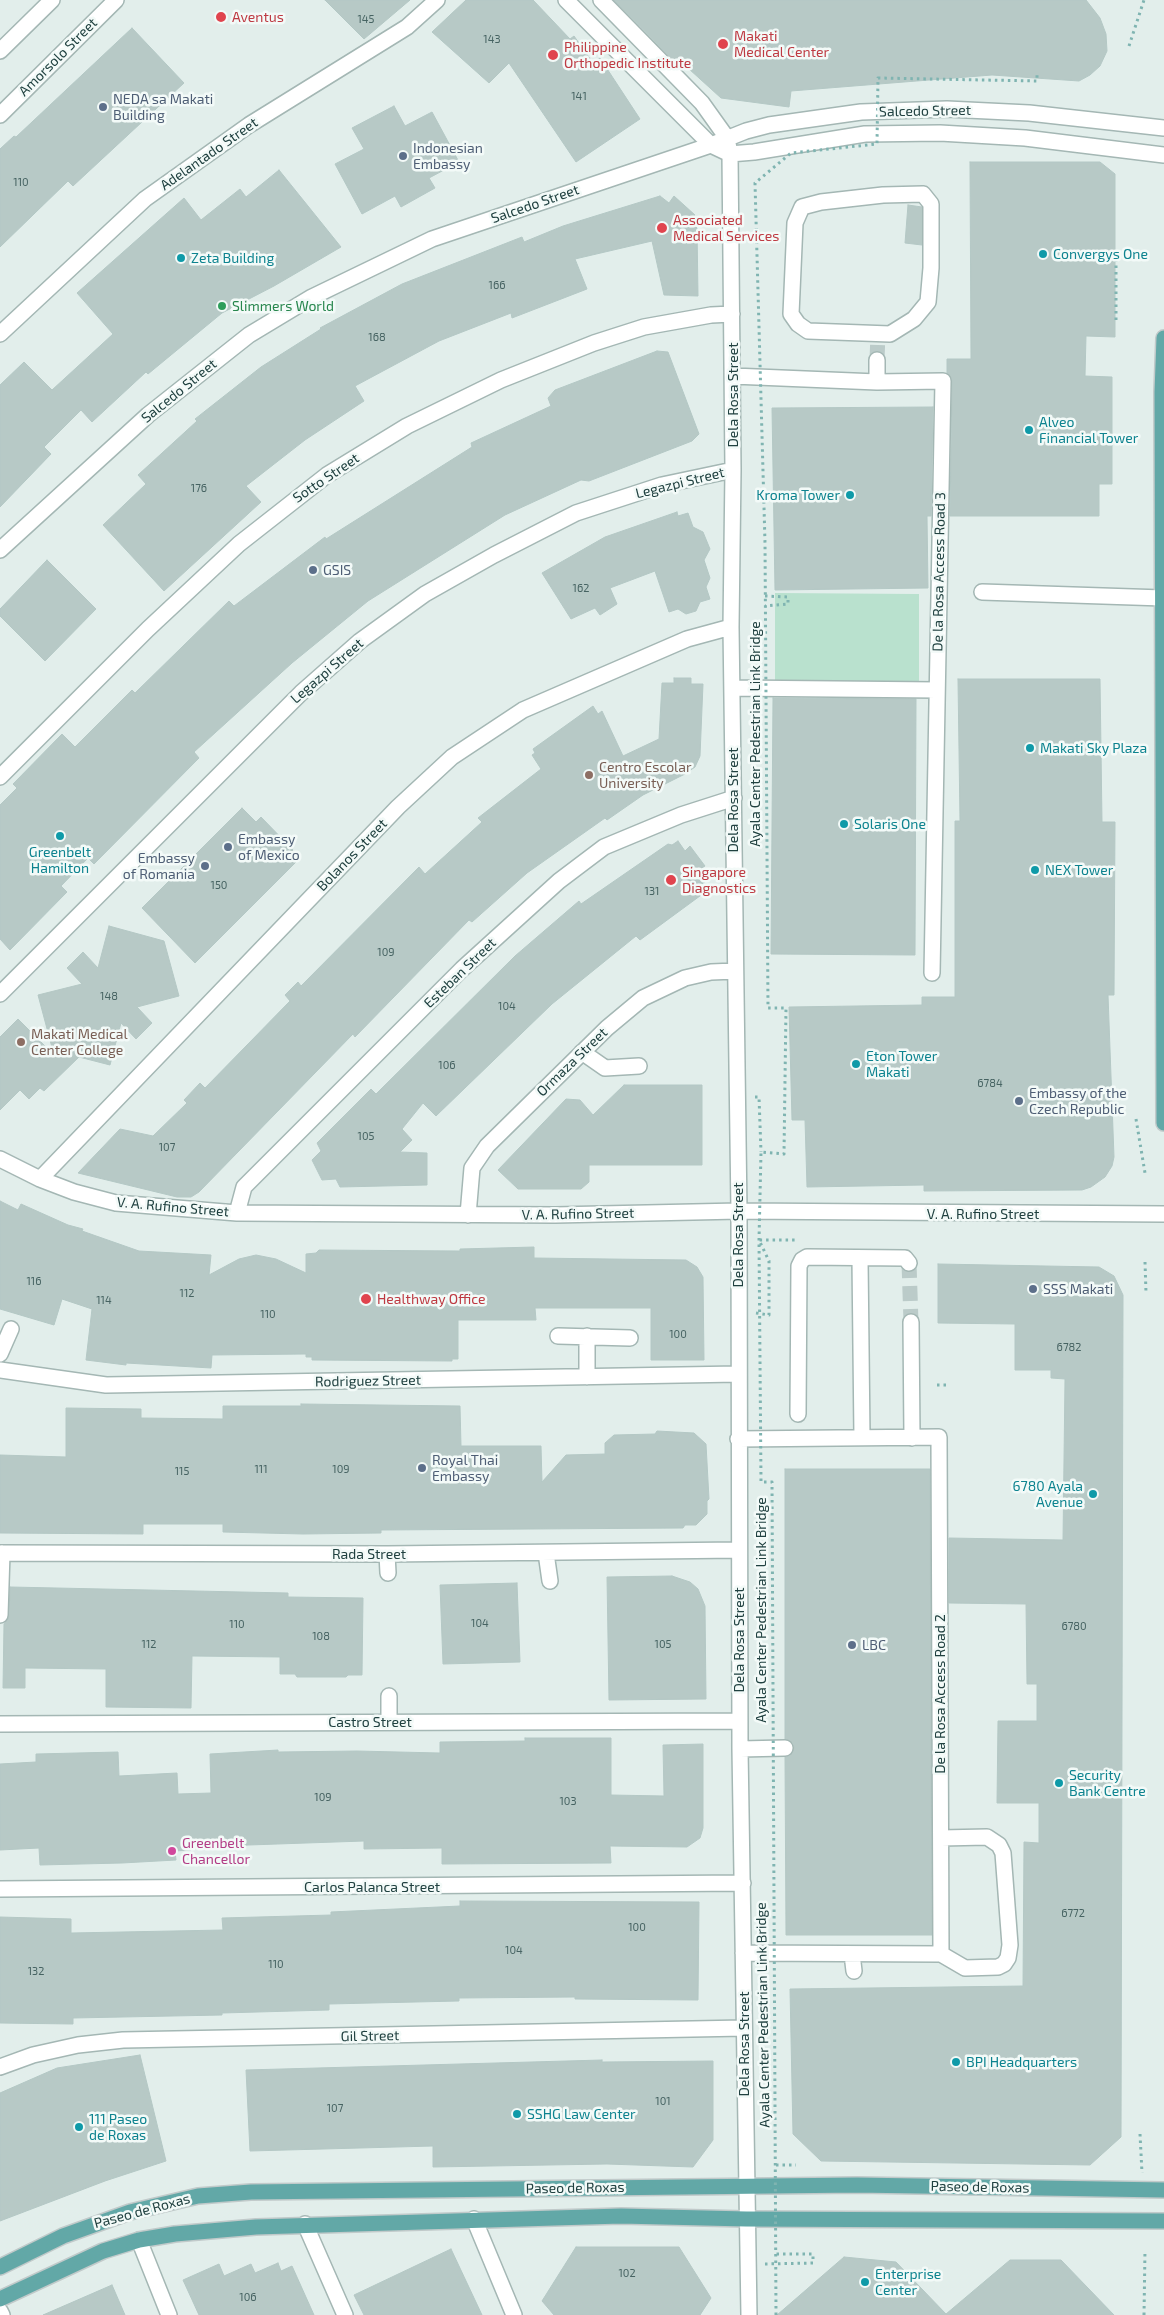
<!DOCTYPE html>
<style>
body{margin:0}
canvas{display:block;background:#e2eeeb}
</style>
<canvas width="1164" height="2315"></canvas>
<script>
const c = document.querySelector('canvas').getContext('2d');
c.lineJoin = 'round';
function fill(path, color) {
  c.fillStyle = color;
  c.fill(path, 'evenodd');
}
function shape(rows) {
  const path = new Path2D();
  for (const r of rows) {
    path.moveTo(r[0], r[1]);
    for (let i = 2; i < r.length; i += 2) path.lineTo(r[i], r[i + 1]);
  }
  return path;
}
function trace(path, color, width, dash) {
  c.strokeStyle = color;
  c.lineWidth = width;
  c.lineCap = dash ? 'butt' : 'round';
  c.setLineDash(dash || []);
  c.stroke(path);
}
function drawText(font, color, halo, rows, align = 'center') {
  c.font = font + ' "Exo 2",sans-serif';
  c.lineWidth = 5;
  c.setLineDash([]);
  c.textBaseline = 'middle';
  c.strokeStyle = halo;
  c.fillStyle = color;
  for (const [text, x, y, turn = 0] of rows) {
    c.save();
    c.translate(x, y);
    c.rotate((+turn || 0) * Math.PI / 180);
    c.textAlign = isNaN(turn) ? turn : align;
    if (halo) c.strokeText(text, 0, 0);
    c.fillText(text, 0, 0);
    c.restore();
  }
}
fill(shape([
 [775,593,919,594,919,688,775,687]
]), '#b9e1ce');
const building = shape([
 [325,0,410,0,364,39,325,0],
 [466,0,533,0,570,39,574,36,593,63,600,58,640,119,576,162,509,63,489,83,432,32,466,0],
 [614,0,1086,0,1100,18,1106,34,1107,51,1100,66,1090,75,1079,81,992,75,791,91,789,107,721,98,678,59,675,62,614,0],
 [132,28,184,83,73,186,68,181,0,247,0,149,14,136,16,137,132,28],
 [394,106,405,126,432,112,459,162,429,178,435,188,401,207,395,196,362,214,335,164,364,149,352,128,394,106],
 [970,162,1100,162,1115,174,1115,337,1086,336,1085,376,1112,377,1112,484,1099,484,1099,516,950,516,952,381,947,373,947,359,971,359,970,162],
 [279,170,341,247,274,286,222,313,148,374,146,372,92,422,81,410,44,447,51,454,0,507,0,385,24,362,52,390,113,334,77,293,184,198,201,220,240,189,246,197,279,170],
 [660,196,669,203,674,196,695,215,690,221,697,228,698,296,664,295,652,241,575,259,587,289,512,318,511,313,439,341,355,386,364,401,305,440,246,486,261,502,164,591,103,525,146,484,138,475,197,421,195,419,261,367,321,329,320,328,402,284,522,237,524,242,563,226,660,196],
 [908,205,922,207,922,245,905,243,908,205],
 [657,351,668,352,699,434,692,441,589,481,581,480,505,515,368,601,292,663,194,752,199,758,94,864,88,858,61,886,67,892,10,950,0,939,0,805,17,788,13,784,62,734,75,747,132,690,135,693,229,601,234,606,325,537,326,539,472,447,471,443,551,406,548,398,555,390,657,351],
 [933,407,931,516,927,516,928,588,775,590,772,408,933,407],
 [677,512,678,516,688,513,693,527,703,532,710,549,704,560,710,578,706,587,710,599,700,602,696,611,686,614,678,609,669,612,655,571,610,588,617,604,600,615,595,608,571,619,542,573,605,537,677,512],
 [47,560,96,609,45,661,0,616,0,609,47,560],
 [674,678,691,678,691,684,703,684,700,756,695,767,685,774,643,795,607,820,605,818,527,873,472,922,469,920,355,1037,353,1034,199,1192,191,1197,177,1197,78,1173,120,1129,153,1136,187,1103,184,1100,200,1083,205,1088,290,1001,285,995,298,982,301,986,419,867,425,874,482,822,478,818,541,769,532,755,535,753,533,749,593,706,598,714,602,711,623,756,659,739,662,683,674,683,674,678],
 [958,679,1100,679,1102,822,1115,822,1114,995,1108,995,1114,1157,1112,1166,1105,1177,1091,1187,1082,1190,924,1191,924,1185,807,1187,805,1120,792,1120,789,1007,922,1005,922,997,955,997,955,821,960,821,958,679],
 [773,698,916,699,915,955,771,954,773,698],
 [242,808,256,822,261,817,293,850,288,855,296,862,195,963,142,908,242,808],
 [678,841,685,851,690,846,705,866,699,870,706,881,699,886,704,893,640,940,636,936,552,1004,436,1116,423,1103,402,1129,412,1140,400,1152,427,1153,427,1185,340,1187,336,1179,322,1180,312,1160,321,1151,317,1143,371,1089,376,1094,515,956,579,901,581,904,668,844,672,845,678,841],
 [109,926,164,941,179,996,137,1007,152,1023,136,1039,121,1023,110,1065,79,1057,44,1091,40,1088,29,1099,20,1090,0,1110,0,1037,18,1019,54,1055,38,995,82,984,67,968,83,952,98,968,109,926],
 [624,1085,702,1085,702,1165,589,1165,589,1182,581,1189,518,1189,498,1170,566,1099,580,1100,593,1115,624,1085],
 [0,1201,18,1210,21,1204,68,1225,83,1229,82,1231,139,1251,211,1255,209,1275,239,1259,256,1255,276,1259,306,1273,306,1254,316,1253,319,1250,460,1251,460,1249,534,1247,534,1258,686,1260,697,1267,703,1277,704,1360,651,1360,651,1308,535,1308,536,1320,458,1320,458,1359,452,1359,452,1361,312,1360,312,1357,306,1357,306,1354,212,1355,211,1368,126,1363,126,1365,86,1360,92,1309,62,1299,54,1325,0,1309,0,1201],
 [938,1264,1099,1267,1114,1276,1123,1295,1121,2137,1090,2165,821,2161,793,2134,790,1989,1023,1986,1024,1842,1039,1843,1039,1803,997,1803,998,1721,1037,1721,1037,1684,1027,1684,1026,1604,949,1603,949,1538,1063,1540,1065,1379,1051,1378,1051,1370,1015,1370,1015,1324,938,1323,938,1264],
 [301,1404,460,1406,461,1446,541,1446,542,1482,566,1455,605,1454,605,1443,614,1435,655,1434,657,1431,694,1433,706,1444,709,1499,707,1501,707,1514,696,1525,685,1525,683,1528,381,1530,381,1533,303,1534,223,1532,223,1524,143,1524,143,1534,0,1533,0,1455,66,1457,66,1408,141,1409,141,1418,223,1419,223,1406,301,1406,301,1404],
 [785,1469,930,1469,932,1935,786,1935,785,1757,790,1756,794,1748,793,1743,785,1739,785,1469],
 [672,1576,690,1582,698,1589,705,1606,706,1699,609,1700,607,1577,672,1576],
 [517,1583,520,1662,443,1664,440,1585,517,1583],
 [10,1587,288,1593,288,1597,363,1598,362,1675,348,1675,346,1677,297,1677,295,1674,280,1674,280,1657,192,1656,191,1708,106,1707,106,1669,25,1668,25,1688,3,1688,4,1624,9,1616,10,1587],
 [525,1738,611,1738,611,1795,664,1796,663,1745,703,1744,703,1828,700,1838,687,1847,610,1846,611,1863,442,1864,442,1848,364,1849,364,1841,191,1847,191,1850,175,1851,176,1860,122,1863,40,1865,39,1848,0,1850,0,1764,36,1762,36,1754,118,1752,119,1776,177,1773,178,1794,211,1793,210,1754,278,1750,278,1752,357,1751,440,1753,440,1742,525,1741,525,1738],
 [460,1901,699,1902,698,2000,575,1999,575,1997,459,1998,459,2001,329,2004,329,2010,222,2013,222,2015,73,2018,73,2024,0,2023,0,1917,71,1919,71,1933,223,1930,222,1918,331,1915,331,1912,460,1906,460,1901],
 [140,2055,166,2161,105,2181,0,2221,0,2093,57,2068,140,2055],
 [602,2060,602,2062,713,2061,713,2140,693,2167,607,2164,433,2167,433,2146,250,2151,246,2070,602,2060],
 [576,2247,679,2247,711,2298,700,2315,554,2315,542,2301,576,2247],
 [451,2249,482,2315,364,2315,354,2295,451,2249],
 [844,2257,896,2262,946,2314,1010,2260,1061,2260,1114,2315,777,2315,844,2257],
 [278,2263,281,2271,292,2266,314,2315,199,2315,183,2280,219,2264,224,2276,251,2264,255,2273,278,2263],
 [112,2285,125,2315,43,2315,112,2285]
]);
fill(building, '#b7c9c6');
trace(building, '#b4c8c5', 1);
trace(shape([
 [877,360,878,333],
 [909,1263,911,1322]
]), '#bbcbc9', 15, [15, 8]);
const minor = shape([
 [566,0,711,145,730,154,754,152,865,134,940,133,1025,138,1164,155],
 [601,0,702,103,727,138,730,154,733,470,731,627,739,1211,740,1749,749,2315],
 [0,51,52,0],
 [0,115,116,0],
 [923,194,931,204,931,268,928,302,914,319,890,334,808,331,798,324,791,314,795,223,802,207,821,202,883,195,923,194],
 [0,334,145,199,249,125,407,27,437,0],
 [733,376,877,382,943,381,932,973],
 [877,382,877,360],
 [0,550,148,415,249,335,312,297,432,239,711,145,746,131,769,125,861,112,947,109,1029,113,1164,128],
 [982,592,1163,598],
 [732,688,937,690],
 [0,777,148,629,239,544,327,475,407,426,501,380,594,343,644,327,711,315,732,314],
 [0,994,301,693,360,641,425,594,494,555,576,513,662,485,733,470],
 [582,1052,605,1068,639,1066],
 [0,1159,40,1179,74,1192,116,1203,237,1213,555,1215,739,1211,1164,1214],
 [40,1179,398,807,452,757,523,710,687,639,731,627],
 [237,1213,244,1187,462,969,559,881,604,847,681,815,734,798],
 [468,1215,472,1168,487,1146,607,1028,643,998,685,978,711,972,735,971],
 [860,1259,862,1438],
 [911,1322,912,1438],
 [558,1336,630,1338],
 [587,1336,587,1377],
 [0,1354,11,1329],
 [0,1370,106,1385,738,1374],
 [798,1414,799,1266,802,1260,807,1257,905,1258,909,1263],
 [738,1439,939,1437,941,1954],
 [0,1553,387,1554,739,1550],
 [546,1553,550,1581],
 [387,1554,388,1573],
 [0,1615,2,1553],
 [389,1696,389,1722],
 [0,1724,740,1721],
 [740,1749,785,1748],
 [941,1838,987,1837,999,1845,1003,1853,1010,1945,1008,1958,1004,1964,998,1967,965,1968,941,1954],
 [0,1889,743,1883],
 [743,1953,941,1954],
 [852,1954,854,1971],
 [0,2067,33,2055,78,2045,123,2040,744,2028],
 [474,2219,514,2315],
 [305,2224,345,2315],
 [139,2240,169,2315],
 [0,2311,2,2315]
]);
const major = shape([
 [1164,338,1162,392,1164,1123],
 [0,2267,63,2236,130,2212,198,2196,251,2192,857,2185,1164,2190],
 [0,2299,103,2251,139,2240,175,2234,256,2227,621,2216,746,2219,1164,2221]
]);
trace(minor, '#a4b7b4', 18);
trace(major, '#c1caca', 18);
trace(shape([
 [1129,46,1144,0],
 [1116,320,1116,259],
 [765,596,788,597,788,604,765,606],
 [755,1097,759,1097,761,1152],
 [1136,1119,1145,1173],
 [1145,1262,1146,1293],
 [756,1313,769,1315,769,1261,759,1240,798,1240],
 [937,1385,947,1385],
 [1140,2134,1142,2173],
 [776,2165,796,2165],
 [765,2264,813,2263,813,2254,774,2254],
 [1144,2315,1145,2250]
]), '#7fb4b1', 3, [2.5, 4]);
trace(minor, '#fff', 15);
trace(major, '#62a8a7', 15);
trace(shape([
 [776,2315,772,1482,761,1482,759,1240,761,1152,784,1154,786,1008,768,1008,765,543,755,183,791,153,877,144,878,78,1037,81,1037,75]
]), '#7fb4b1', 3, [2.5, 4]);
for (const [x, y, r, color] of [
 [221,17,6,"#e0444e"],
 [723,44,6,"#e0444e"],
 [553,55,6,"#e0444e"],
 [103,107,5,"#5c6f8a"],
 [403,156,5,"#5c6f8a"],
 [662,228,6,"#e0444e"],
 [1043,254,5,"#0f9aa8"],
 [181,258,5,"#0f9aa8"],
 [222,306,5,"#2e9e5b"],
 [1029,430,5,"#0f9aa8"],
 [850,495,5,"#0f9aa8"],
 [313,570,5,"#5c6f8a"],
 [1030,748,5,"#0f9aa8"],
 [589,775,5,"#8d6e63"],
 [844,824,5,"#0f9aa8"],
 [60,836,5,"#0f9aa8"],
 [228,847,5,"#5c6f8a"],
 [205,866,5,"#5c6f8a"],
 [1035,870,5,"#0f9aa8"],
 [671,880,6,"#e0444e"],
 [21,1042,5,"#8d6e63"],
 [856,1064,5,"#0f9aa8"],
 [1019,1101,5,"#5c6f8a"],
 [1033,1289,5,"#5c6f8a"],
 [366,1299,6,"#e0444e"],
 [422,1468,5,"#5c6f8a"],
 [1093,1494,5,"#0f9aa8"],
 [852,1645,5,"#5c6f8a"],
 [1059,1783,5,"#0f9aa8"],
 [172,1851,5,"#d1479c"],
 [956,2062,5,"#0f9aa8"],
 [517,2114,5,"#0f9aa8"],
 [79,2127,5,"#0f9aa8"],
 [865,2282,5,"#0f9aa8"]
]) {
  const dot = new Path2D();
  dot.arc(x, y, r, 0, 2 * Math.PI);
  c.fillStyle = color;
  c.fill(dot);
  trace(dot, '#f3faf8', 2);
}
drawText('11px', '#466362', null, [
 ["145",366,19],
 ["143",492,39],
 ["141",579,96],
 ["110",21,182],
 ["166",497,285],
 ["168",377,337],
 ["176",199,488],
 ["162",581,588],
 ["150",219,885],
 ["131",652,891],
 ["109",386,952],
 ["148",109,996],
 ["104",507,1006],
 ["106",447,1065],
 ["6784",990,1083],
 ["105",366,1136],
 ["107",167,1147],
 ["116",34,1281],
 ["112",187,1293],
 ["114",104,1300],
 ["110",268,1314],
 ["100",678,1334],
 ["6782",1069,1347],
 ["111",261,1469],
 ["109",341,1469],
 ["115",182,1471],
 ["104",480,1623],
 ["110",237,1624],
 ["6780",1074,1626],
 ["108",321,1636],
 ["112",149,1644],
 ["105",663,1644],
 ["109",323,1797],
 ["103",568,1801],
 ["6772",1073,1913],
 ["100",637,1927],
 ["104",514,1950],
 ["110",276,1964],
 ["132",36,1971],
 ["101",663,2101],
 ["107",335,2108],
 ["102",627,2273],
 ["106",248,2297]
]);
drawText('14px', '#be3a42', '#f3faf8', [
 ["Aventus",232,17],
 ["Makati",734,36],
 ["Medical Center",734,52],
 ["Philippine",564,47],
 ["Orthopedic Institute",564,63],
 ["Associated",673,220],
 ["Medical Services",673,236],
 ["Singapore",682,872],
 ["Diagnostics",682,888],
 ["Healthway Office",377,1299]
], 'left');
drawText('14px', '#204140', '#f3faf8', [
 ["Amorsolo Street",58,57,-45],
 ["Salcedo Street",925,111,-1],
 ["Adelantado Street",209,154,-35],
 ["Salcedo Street",535,204,-19],
 ["Salcedo Street",179,391,-39],
 ["Dela Rosa Street",733,395,-90],
 ["Sotto Street",326,478,-34],
 ["Legazpi Street",680,483,-14],
 ["De la Rosa Access Road 3",939,572,-89],
 ["Legazpi Street",327,671,-41],
 ["Ayala Center Pedestrian Link Bridge",755,734,-90],
 ["Dela Rosa Street",733,800,-90],
 ["Bolanos Street",352,855,-46],
 ["Esteban Street",460,973,-44],
 ["Ormaza Street",572,1062,-44],
 ["V. A. Rufino Street",173,1207,5],
 ["V. A. Rufino Street",578,1214,-1],
 ["V. A. Rufino Street",983,1214],
 ["Dela Rosa Street",738,1235,-90],
 ["Rodriguez Street",368,1381,-1],
 ["Rada Street",369,1554],
 ["Ayala Center Pedestrian Link Bridge",761,1610,-90],
 ["Dela Rosa Street",739,1640,-90],
 ["De la Rosa Access Road 2",940,1694,-90],
 ["Castro Street",370,1722],
 ["Carlos Palanca Street",372,1887],
 ["Ayala Center Pedestrian Link Bridge",763,2015,-91],
 ["Gil Street",370,2036,-1],
 ["Dela Rosa Street",744,2044,-90],
 ["Paseo de Roxas",980,2187,1],
 ["Paseo de Roxas",575,2188,-1],
 ["Paseo de Roxas",142,2211,-15]
]);
drawText('14px', '#4e5e75', '#f3faf8', [
 ["NEDA sa Makati",113,99],
 ["Building",113,115],
 ["Indonesian",413,148],
 ["Embassy",413,164],
 ["GSIS",323,570],
 ["Embassy",238,839],
 ["of Mexico",238,855],
 ["Embassy",195,858,"right"],
 ["of Romania",195,874,"right"],
 ["Embassy of the",1029,1093],
 ["Czech Republic",1029,1109],
 ["SSS Makati",1043,1289],
 ["Royal Thai",432,1460],
 ["Embassy",432,1476],
 ["LBC",862,1645]
], 'left');
drawText('14px', '#0d838f', '#f3faf8', [
 ["Convergys One",1053,254],
 ["Zeta Building",191,258],
 ["Alveo",1039,422],
 ["Financial Tower",1039,438],
 ["Kroma Tower",840,495,"right"],
 ["Makati Sky Plaza",1040,748],
 ["Solaris One",854,824],
 ["Greenbelt",60,852,"center"],
 ["Hamilton",60,868,"center"],
 ["NEX Tower",1045,870],
 ["Eton Tower",866,1056],
 ["Makati",866,1072],
 ["6780 Ayala",1083,1486,"right"],
 ["Avenue",1083,1502,"right"],
 ["Security",1069,1775],
 ["Bank Centre",1069,1791],
 ["BPI Headquarters",966,2062],
 ["SSHG Law Center",527,2114],
 ["111 Paseo",89,2119],
 ["de Roxas",89,2135],
 ["Enterprise",875,2274],
 ["Center",875,2290]
], 'left');
drawText('14px', '#27864d', '#f3faf8', [
 ["Slimmers World",232,306]
], 'left');
drawText('14px', '#785e54', '#f3faf8', [
 ["Centro Escolar",599,767],
 ["University",599,783],
 ["Makati Medical",31,1034],
 ["Center College",31,1050]
], 'left');
drawText('14px', '#b23c85', '#f3faf8', [
 ["Greenbelt",182,1843],
 ["Chancellor",182,1859]
], 'left');
</script>
